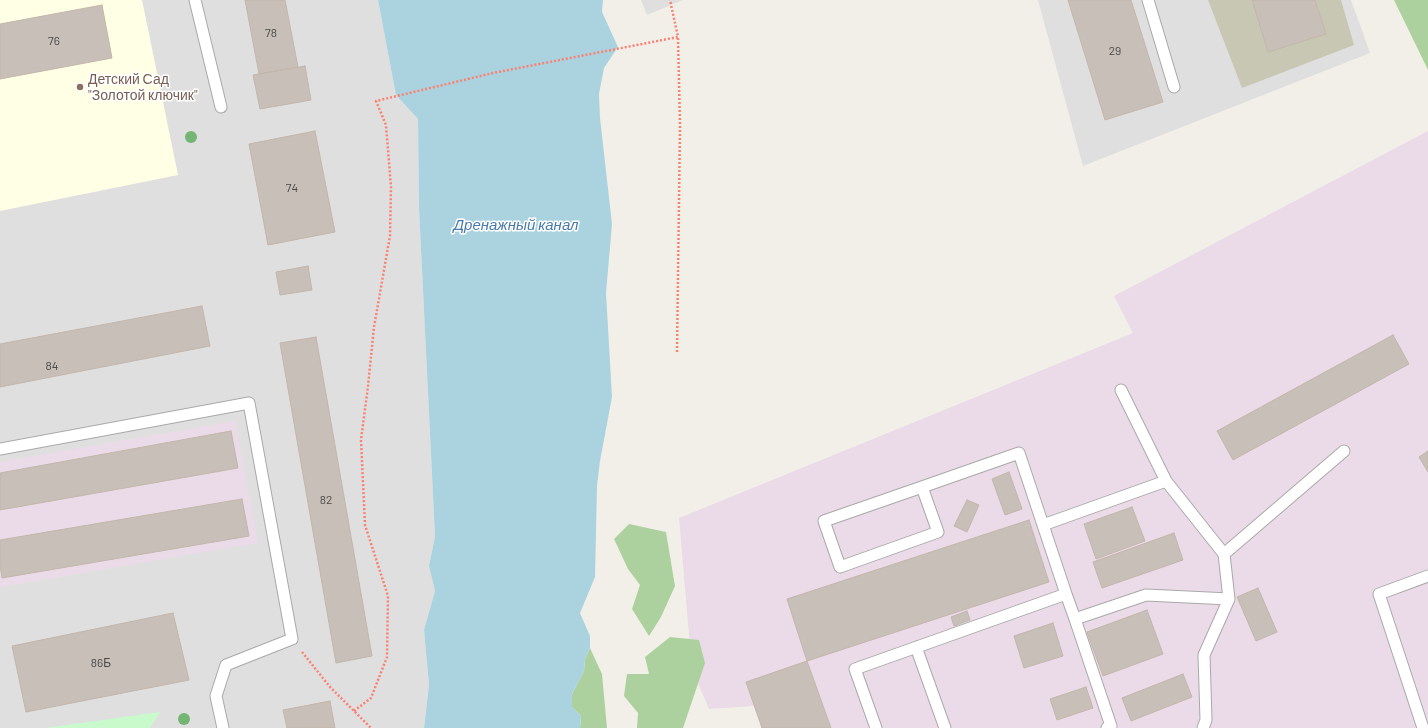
<!DOCTYPE html>
<meta charset="utf-8">
<style>
body{margin:0}
canvas{display:block;background:#f2efe9}
</style>
<canvas width="1428" height="728"></canvas>
<script>
const c = document.querySelector('canvas').getContext('2d');
c.lineJoin = 'round';
function fill(path, color) {
  c.fillStyle = color;
  c.fill(path, 'evenodd');
}
function shape(rows) {
  const path = new Path2D();
  for (const r of rows) {
    path.moveTo(r[0], r[1]);
    for (let i = 2; i < r.length; i += 2) path.lineTo(r[i], r[i + 1]);
  }
  return path;
}
function trace(path, color, width, dash) {
  c.strokeStyle = color;
  c.lineWidth = width;
  c.lineCap = dash ? 'butt' : 'round';
  c.setLineDash(dash || []);
  c.stroke(path);
}
function drawText(font, color, halo, rows, align = 'center') {
  c.font = font + ' Barlow,sans-serif';
  c.lineWidth = 3;
  c.setLineDash([]);
  c.textBaseline = 'middle';
  c.strokeStyle = halo;
  c.fillStyle = color;
  for (const [text, x, y, turn = 0] of rows) {
    c.save();
    c.translate(x, y);
    c.rotate((+turn || 0) * Math.PI / 180);
    c.textAlign = isNaN(turn) ? turn : align;
    if (halo) c.strokeText(text, 0, 0);
    c.fillText(text, 0, 0);
    c.restore();
  }
}
fill(shape([
 [0,0,378,0,396,95,418,119,419,208,435,536,429,566,435,591,424,630,429,685,424,728,0,728],
 [641,0,683,0,647,15],
 [1038,0,1351,0,1370,53,1083,166]
]), '#e0dfdf');
fill(shape([
 [1428,131,1428,728,762,728,754,706,709,709,692,669,679,518,1133,333,1114,296],
 [235,421,258,543,0,587,0,462]
]), '#ebdbe8');
fill(shape([
 [0,0,142,0,178,175,0,211]
]), '#ffffe5');
fill(shape([
 [1208,0,1341,0,1354,45,1242,88]
]), '#c7c7b4');
fill(shape([
 [1394,0,1428,0,1428,70],
 [629,524,666,532,675,586,661,617,649,636,632,609,640,585,628,569,614,539],
 [670,637,699,640,705,663,683,728,637,728,638,713,624,696,627,674,649,674,645,657],
 [590,648,602,674,607,728,580,728,581,716,572,707,572,694,584,671,585,659]
]), '#add19e');
fill(shape([
 [160,712,150,728,45,728]
]), '#c8facc');
fill(shape([
 [378,0,603,0,602,12,618,47,604,68,599,94,600,118,612,224,606,293,612,397,600,461,597,486,595,577,580,613,590,636,590,648,585,659,584,671,572,694,572,707,581,716,580,728,424,728,429,685,424,630,435,591,429,566,435,536,419,208,418,119,396,95]
]), '#aad3df');
const building = shape([
 [245,0,285,0,298,67,259,74,245,0],
 [1068,0,1131,0,1163,102,1105,120,1068,0],
 [1252,0,1315,0,1326,34,1268,52,1252,0],
 [102,5,112,58,0,79,0,24,102,5],
 [305,66,311,100,260,109,253,75,305,66],
 [315,131,335,232,268,245,249,144,315,131],
 [308,266,312,290,280,295,276,272,308,266],
 [202,306,210,346,0,387,0,344,202,306],
 [1393,335,1409,364,1233,460,1217,431,1393,335],
 [316,337,372,656,336,663,280,343,316,337],
 [231,431,238,468,0,510,0,473,231,431],
 [1428,451,1428,472,1419,457,1428,451],
 [1009,472,1022,509,1005,515,992,479,1009,472],
 [242,499,249,536,2,578,0,565,0,540,242,499],
 [967,500,979,505,967,532,954,526,967,500],
 [1132,507,1145,541,1096,559,1084,524,1132,507],
 [1029,520,1049,582,807,661,787,599,1029,520],
 [1174,533,1183,560,1102,588,1093,562,1174,533],
 [1258,588,1277,632,1256,641,1237,597,1258,588],
 [1147,610,1163,654,1103,676,1087,632,1147,610],
 [967,611,970,620,954,626,951,617,967,611],
 [173,613,189,680,26,712,12,646,173,613],
 [1053,623,1063,656,1024,668,1014,636,1053,623],
 [807,661,831,728,762,728,746,682,807,661],
 [1183,674,1192,697,1131,721,1122,698,1183,674],
 [1086,687,1093,708,1057,720,1050,699,1086,687],
 [330,701,335,728,287,728,283,710,330,701]
]);
fill(building, '#c7bfb8');
trace(building, '#c4b6ab', 1);
const service = shape([
 [195,0,221,107],
 [1148,0,1174,87],
 [1121,390,1166,481,1224,554,1229,599,1204,655,1206,720,1203,728],
 [0,449,249,403,292,639,226,665,216,696,223,728],
 [1043,525,1166,481],
 [1224,554,1344,451],
 [1066,594,1075,619,1146,595,1229,599],
 [1075,619,1111,726,1107,728],
 [916,647,945,728],
 [876,728,855,669,1066,594,1019,453,922,487,824,521,840,567,938,532,922,487],
 [1423,728,1379,594,1428,576]
]);
trace(service, '#a9a9a9', 13);
trace(shape([
 [677,352,680,126,678,37],
 [302,652,330,687,371,728],
 [354,711,371,698,387,657,388,596,365,525,361,440,368,386,374,327,390,236,391,187,386,125,376,101,493,73,678,37,670,0]
]), '#fa8072', 2.5, [2, 2]);
trace(service, '#fff', 11);
c.fillStyle = '#74b475';
for (const [x, y] of [
 [191,137],
 [184,719]
]) {
  c.beginPath();
  c.arc(x, y, 6, 0, 2 * Math.PI);
  c.fill();
}
for (const [x, y, r, color] of [
 [80,87,4,"#8d6e63"]
]) {
  const dot = new Path2D();
  dot.arc(x, y, r, 0, 2 * Math.PI);
  c.fillStyle = color;
  c.fill(dot);
  trace(dot, '#fff', 1.5);
}
drawText('12px', '#4b4948', null, [
 ["78",271,33],
 ["76",54,41],
 ["29",1115,51],
 ["74",292,188],
 ["84",52,366],
 ["82",326,500],
 ["86Б",101,663]
]);
drawText('14px', '#785e54', '#fff', [
 ["Детский Сад",88,79],
 ["\"Золотой ключик\"",88,95]
], 'left');
drawText('italic 15px', '#4a7aab', '#fff', [
 ["Дренажный канал",516,225]
]);
</script>
